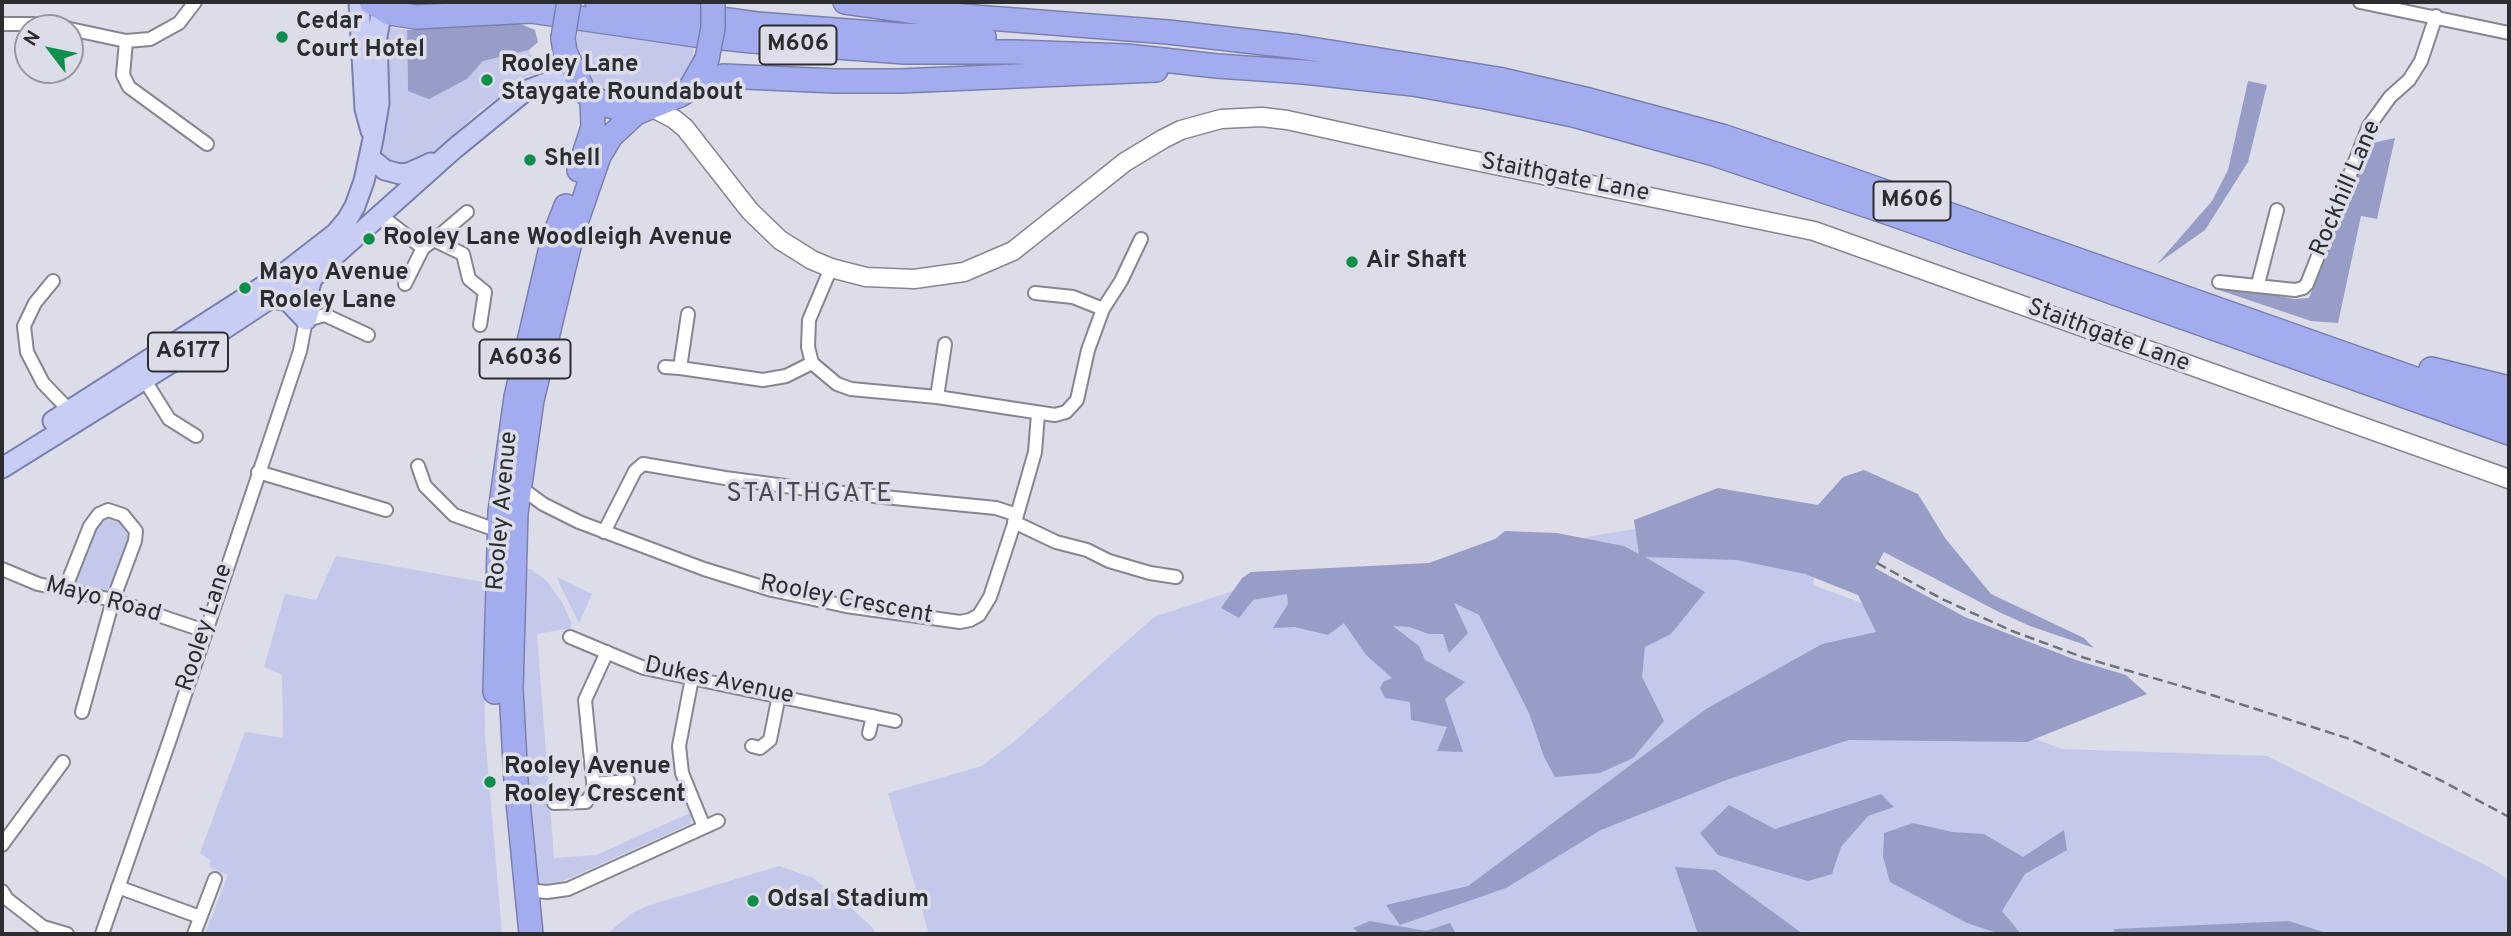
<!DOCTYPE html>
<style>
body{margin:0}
#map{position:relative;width:2511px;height:936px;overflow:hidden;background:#dcdde8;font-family:Overpass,sans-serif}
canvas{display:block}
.frame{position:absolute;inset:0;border:4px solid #2c2d31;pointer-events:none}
.north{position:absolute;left:14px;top:14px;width:70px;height:70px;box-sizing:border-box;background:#dcdde8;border:2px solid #96979f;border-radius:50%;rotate:302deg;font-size:19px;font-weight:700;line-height:28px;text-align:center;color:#2c2d31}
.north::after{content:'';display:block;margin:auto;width:24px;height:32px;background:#0f8f4c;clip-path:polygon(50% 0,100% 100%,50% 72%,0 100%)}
</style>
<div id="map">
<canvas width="2511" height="936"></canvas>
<div class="frame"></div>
<div class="north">N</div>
</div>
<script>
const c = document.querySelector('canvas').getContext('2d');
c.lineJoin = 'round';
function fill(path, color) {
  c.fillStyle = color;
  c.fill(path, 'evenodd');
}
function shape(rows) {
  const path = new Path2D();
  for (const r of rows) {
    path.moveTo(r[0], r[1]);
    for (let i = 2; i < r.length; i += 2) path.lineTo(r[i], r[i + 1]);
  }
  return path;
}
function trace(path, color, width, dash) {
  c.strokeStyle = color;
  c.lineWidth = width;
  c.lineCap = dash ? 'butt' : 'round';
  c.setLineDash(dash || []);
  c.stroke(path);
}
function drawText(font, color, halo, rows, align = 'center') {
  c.font = font + ' Overpass,sans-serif';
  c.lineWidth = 7;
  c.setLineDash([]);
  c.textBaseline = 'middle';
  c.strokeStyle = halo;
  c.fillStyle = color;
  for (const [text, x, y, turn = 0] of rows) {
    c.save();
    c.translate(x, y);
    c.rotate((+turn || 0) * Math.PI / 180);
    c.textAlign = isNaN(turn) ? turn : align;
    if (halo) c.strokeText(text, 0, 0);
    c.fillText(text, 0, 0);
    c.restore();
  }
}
fill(shape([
 [384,27,407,30,408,90,467,79,483,61,529,50,541,73,527,76,477,113,429,158,412,166,393,166,379,155],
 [578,28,694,46,692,63,681,79,646,92,628,96,610,95,588,82,576,55],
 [1655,514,1819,545,1813,585,1870,606,1884,635,1600,820,1790,740,1976,716,2062,749,2267,756,2489,867,2509,880,2509,934,929,934,888,793,982,766,1016,740,1154,617,1251,585,1335,577,1549,548,1591,536,1635,529],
 [113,515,126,524,132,536,111,588,108,591,75,584,73,581,92,530,102,517],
 [336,556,484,582,485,734,502,934,205,934,228,875,209,867,211,861,200,853,245,732,283,738,282,675,264,667,285,594,316,600],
 [523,569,530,569,546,580,562,602,571,622,571,628,537,634,554,858,596,855,692,812,690,824,563,881,545,884,538,883,535,879,521,732,520,653,526,613],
 [557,577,592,594,579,623,561,587],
 [779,866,813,878,841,899,873,928,875,934,607,934,632,913,647,906]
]), '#c4c9eb');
fill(shape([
 [518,23,535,30,538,42,529,50,483,61,467,79,429,99,408,91,407,30],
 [2248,81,2267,85,2248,162,2205,230,2157,264,2212,201,2228,170],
 [2395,138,2377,219,2361,216,2338,323,2311,321,2219,290,2214,283,2294,299,2309,298,2368,144],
 [1864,470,1918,494,1945,538,1991,594,2084,638,2094,648,2030,626,1999,612,1884,552,1875,568,1965,617,2076,660,2126,675,2147,694,2027,742,1849,740,1729,779,1601,830,1506,888,1400,925,1386,905,1468,886,1706,709,1822,644,1876,632,1858,595,1805,574,1737,560,1645,557,1705,592,1671,634,1645,647,1642,677,1664,721,1633,758,1600,773,1555,777,1544,757,1529,713,1479,615,1454,603,1468,633,1449,653,1443,634,1429,634,1409,627,1393,626,1419,646,1425,660,1465,682,1445,699,1463,752,1437,751,1447,727,1411,720,1410,702,1385,698,1380,688,1383,682,1392,678,1366,655,1344,623,1328,635,1295,627,1273,628,1288,604,1287,594,1253,600,1239,618,1221,608,1242,578,1251,572,1429,563,1495,539,1505,531,1557,533,1624,546,1639,554,1634,520,1718,488,1818,505,1843,477],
 [1881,794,1894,807,1868,816,1841,847,1832,874,1808,881,1718,855,1700,833,1729,805,1775,829],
 [1913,823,1952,832,1984,834,2023,857,2064,830,2067,850,2025,874,2002,911,2021,934,2000,934,1967,923,1890,882,1883,857,1884,833],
 [1675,867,1715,870,1803,934,1698,934],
 [1370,921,1426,931,1450,923,1456,934,1360,934,1353,928],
 [2289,921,2329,934,2115,934,2114,929]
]), '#989dc8');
const street = shape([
 [2360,2,2509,33],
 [2,24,41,24,67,28],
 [70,29,126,41,150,39,179,23,195,2],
 [126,41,123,75,129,87,207,144],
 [380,215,423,248,434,240,463,254,469,279,485,292,480,325],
 [434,240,467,212],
 [831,268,809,320,808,347,812,363,837,384,851,389,937,397,1055,415,1066,412,1077,400,1088,350,1103,309,1121,281,1141,239],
 [53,281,35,303,24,326,27,352,43,383,69,410],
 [2219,282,2295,290,2303,288,2307,284,2369,126,2390,97,2409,80,2421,61,2436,16],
 [405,284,423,248],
 [2258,284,2277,210],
 [1035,293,1073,297,1103,309],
 [665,367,680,368,688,314],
 [680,368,763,380,786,376,812,363],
 [144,379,169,419,196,436],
 [937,397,945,344],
 [418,466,425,486,454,515,499,531],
 [258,472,386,510],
 [520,487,543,504,579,522,704,569,772,590,846,606,960,622,970,620,979,615,990,597,1017,515,1035,452,1038,414],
 [1014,522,1056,542,1087,550,1109,561,1150,573,1176,577],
 [604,532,635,471,643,464,725,478,823,491,996,508,1017,515],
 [2,569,38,584,113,600,205,631],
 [65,589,90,526,99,514,108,510,123,515,136,531,135,541,113,600,82,712],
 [570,637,644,668,895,721],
 [692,678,679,746,682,773,704,827],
 [869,733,873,716],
 [752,746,760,748,770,740,779,695],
 [594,784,628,781],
 [554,803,586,802,594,791,585,700,607,652],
 [2,845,63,762],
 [118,887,200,917],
 [526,890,547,892,568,889,718,821],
 [2,891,7,899,43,927,67,934],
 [102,934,170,739,300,351,306,320,325,315,368,335],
 [194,934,215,879]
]);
const secondary = shape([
 [651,107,674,119,685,128,750,211,780,240,812,260,831,268,866,277,914,279,964,272,1013,251,1125,162,1163,139,1181,130,1221,119,1262,117,1287,120,1442,154,1814,231,2509,479]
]);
const primary = shape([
 [359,2,365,109,371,131],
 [370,158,385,170,400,174,409,173,431,163],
 [273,298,288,301,306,320,309,312,308,292,312,279,320,270],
 [53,421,287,271,336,233,347,220,355,206,364,181,373,139,379,103,377,36,382,10],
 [2,468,206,341,333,257,454,149,525,91,551,81,568,83,584,92]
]);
const highway = shape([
 [371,2,389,13,416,17,531,11,695,35,752,41,905,52,1014,52,1127,56,1217,66,1304,72,1413,84,1491,98,1573,115,1714,154,1892,214,2509,433],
 [597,2,757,24,900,35,984,37],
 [845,2,924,13,1168,32,1299,47,1498,79,1589,100,1722,136,1843,177,2509,412],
 [563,38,565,52,584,92,606,105,636,113],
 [690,89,723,76,835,81,900,81,1156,70],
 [579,170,593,127,592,99],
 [2431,369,2509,388],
 [495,692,500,512,516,397,553,239,566,206],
 [531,934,516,781,511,689,516,513,532,400,572,234,599,156,611,136,636,113,680,95,690,89,707,59]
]);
trace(street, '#858690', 16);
trace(secondary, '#858690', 21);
trace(primary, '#7a80ad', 23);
trace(highway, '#7a80ad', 26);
trace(street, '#fff', 12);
trace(secondary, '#fff', 18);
trace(primary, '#c8cdf6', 19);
trace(highway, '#a4acf0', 23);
trace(shape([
 [1877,563,1942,599,2012,631,2085,658,2215,696,2350,739,2442,781,2509,817]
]), '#72737a', 2.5, [10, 5]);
const highwayBridge = shape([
 [563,38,569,2],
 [707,59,713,28,713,2]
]);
trace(highwayBridge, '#7a80ad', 26, []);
trace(highwayBridge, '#a4acf0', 23);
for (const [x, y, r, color] of [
 [282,37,7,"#0f8f4c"],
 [487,80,7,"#0f8f4c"],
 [530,160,7,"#0f8f4c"],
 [369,239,7,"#0f8f4c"],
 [1352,262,7,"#0f8f4c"],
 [245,288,7,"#0f8f4c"],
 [490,782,7,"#0f8f4c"],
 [753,901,7,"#0f8f4c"]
]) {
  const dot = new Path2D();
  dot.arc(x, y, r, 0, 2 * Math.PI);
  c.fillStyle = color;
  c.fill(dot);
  trace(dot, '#dcdde8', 2.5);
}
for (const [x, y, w] of [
 [798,45,77],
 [1912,201,77],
 [188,352,80],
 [525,359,91]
]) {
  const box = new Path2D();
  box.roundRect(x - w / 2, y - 19.5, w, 39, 5);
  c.fillStyle = '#dcdde8';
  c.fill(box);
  trace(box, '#2c2d31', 2);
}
drawText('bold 23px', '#2c2d31', null, [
 ["M606",798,45],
 ["M606",1912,201],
 ["A6177",188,352],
 ["A6036",525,359]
]);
drawText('bold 24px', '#2c2d31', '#dcdde8', [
 ["Cedar",296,23],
 ["Court Hotel",296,51],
 ["Rooley Lane",501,66],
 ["Staygate Roundabout",501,94],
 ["Shell",544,160],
 ["Rooley Lane Woodleigh Avenue",383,239],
 ["Air Shaft",1366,262],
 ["Mayo Avenue",259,274],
 ["Rooley Lane",259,302],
 ["Rooley Avenue",504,768],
 ["Rooley Crescent",504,796],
 ["Odsal Stadium",767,901]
], 'left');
drawText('24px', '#2c2d31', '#dcdde8', [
 ["Staithgate Lane",1565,179,11],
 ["Rockhill Lane",2347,189,-67],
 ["Staithgate Lane",2108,337,20],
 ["Rooley Avenue",504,511,-85],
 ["Mayo Road",103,601,15],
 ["Rooley Crescent",846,601,11],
 ["Rooley Lane",206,628,-72],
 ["Dukes Avenue",719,682,12]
]);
c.letterSpacing = '2px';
drawText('26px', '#474951', '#dcdde8', [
 ["STAITHGATE",810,496]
]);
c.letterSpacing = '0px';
</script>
